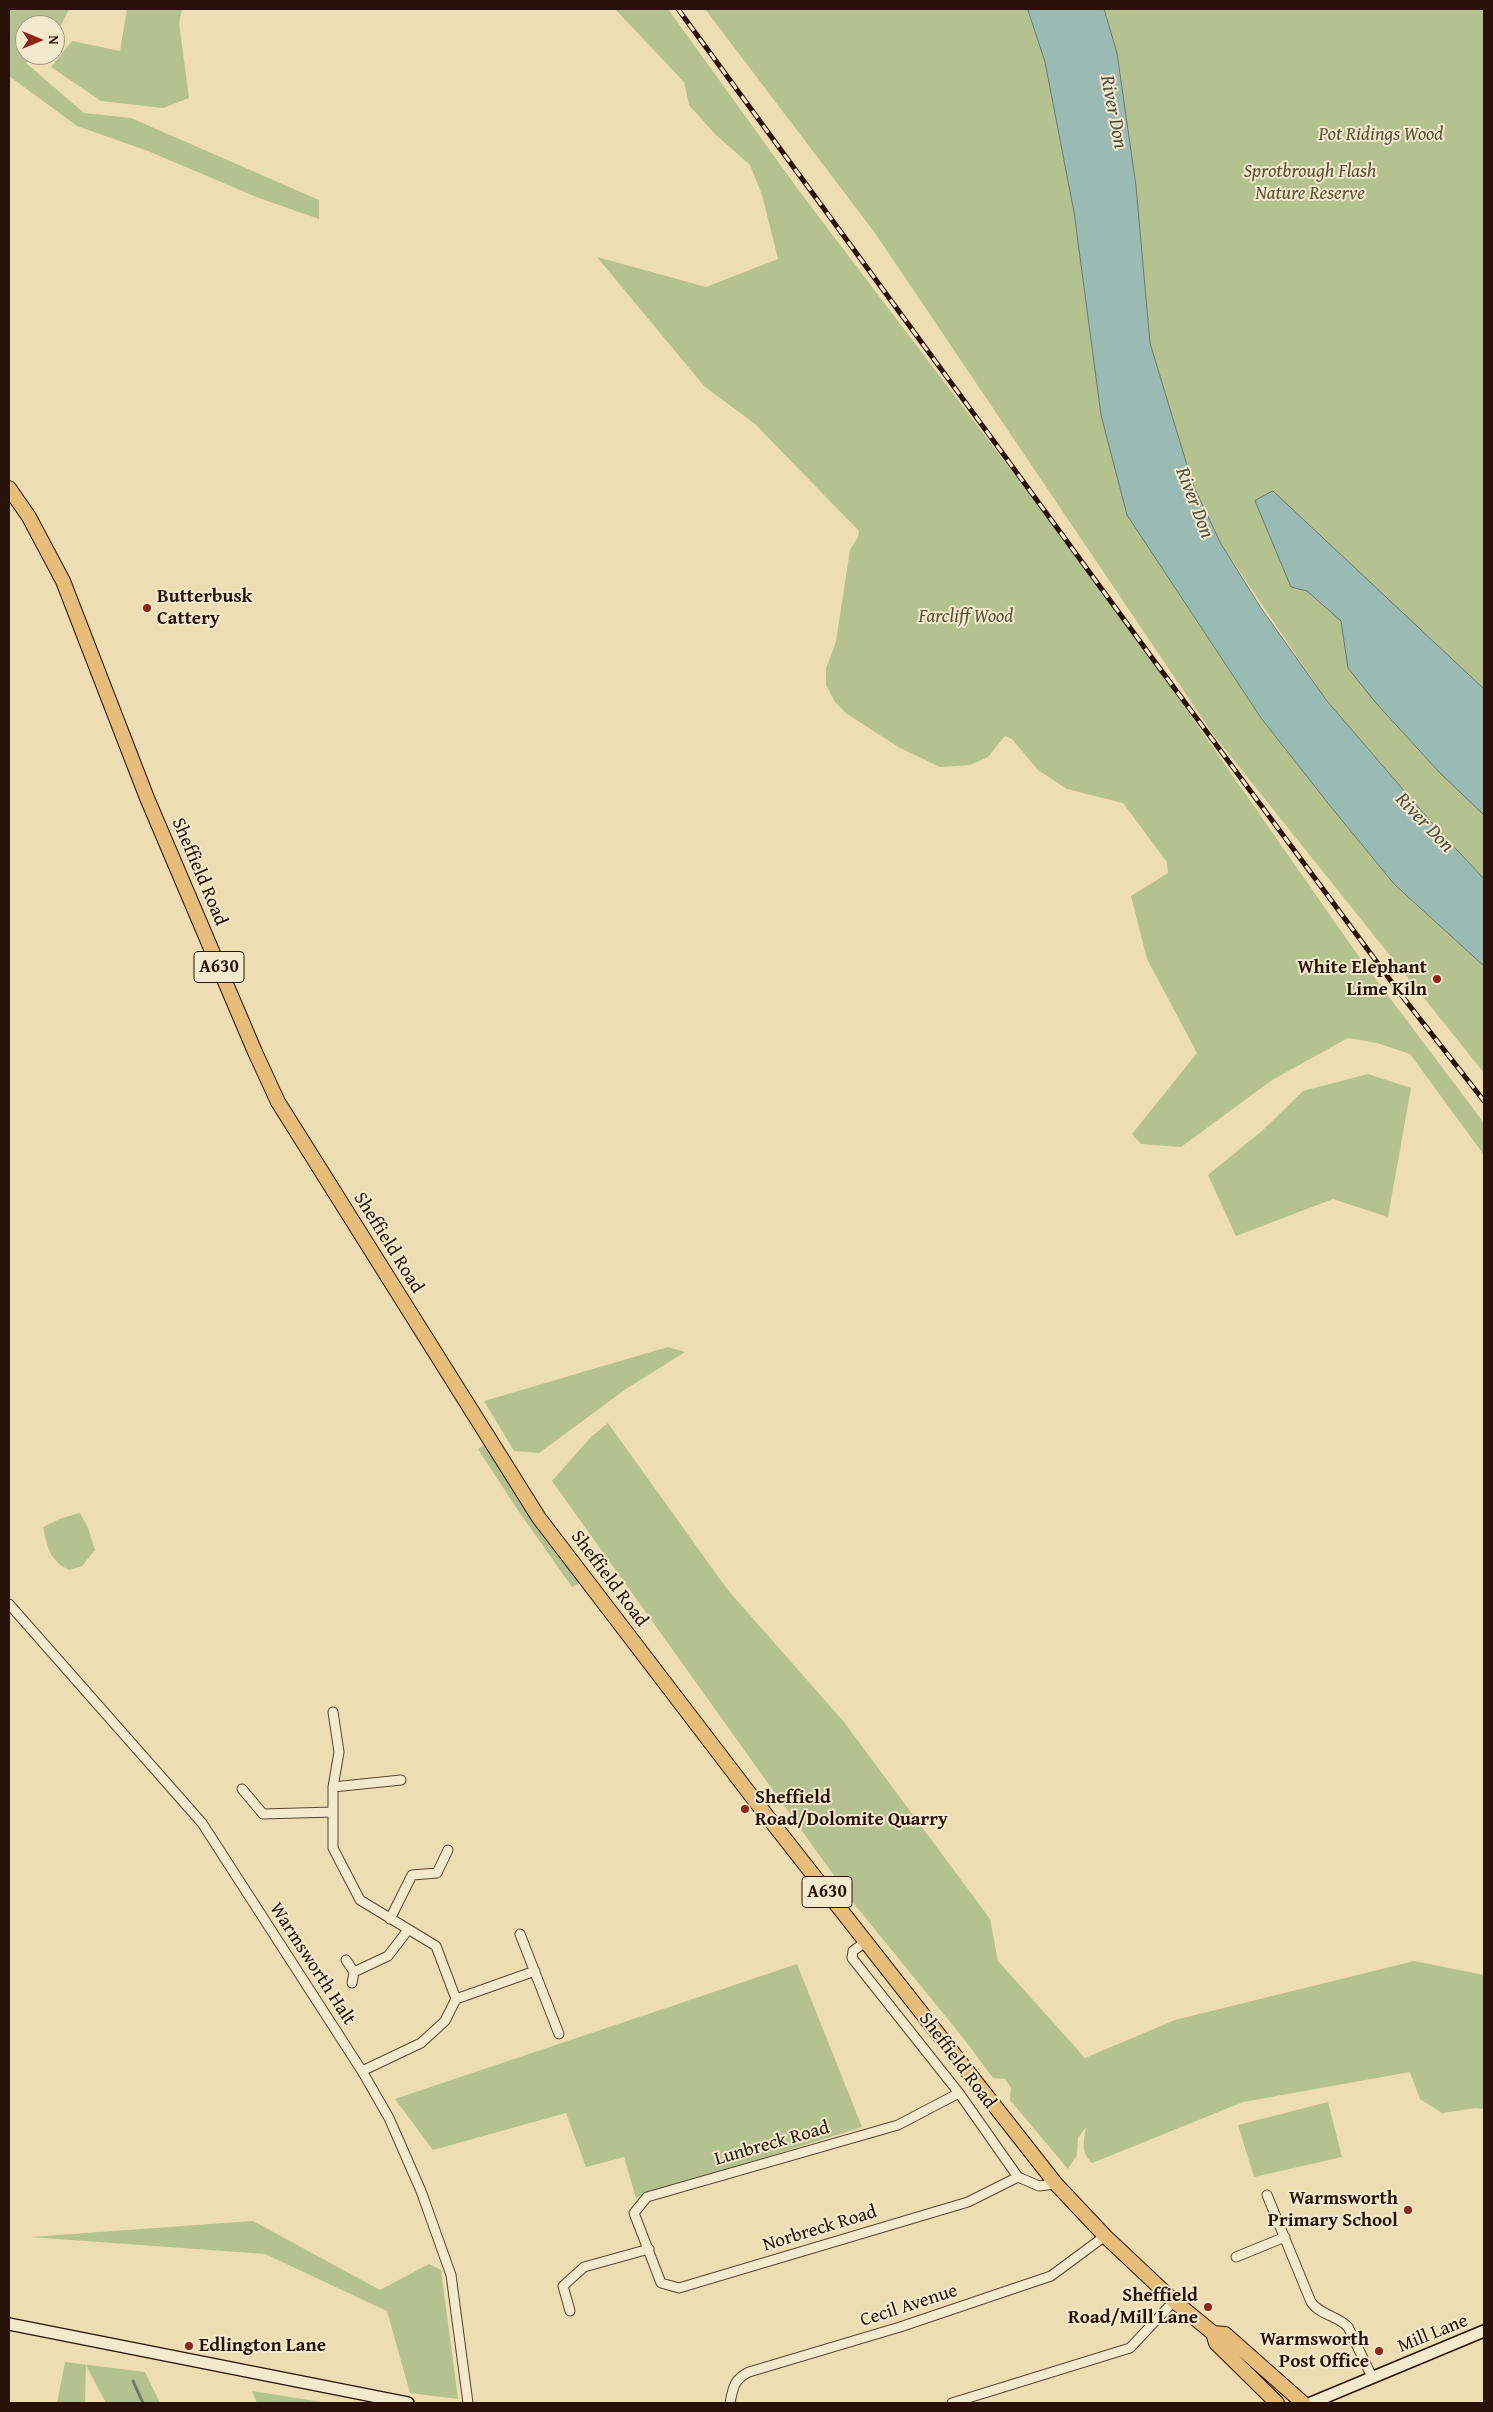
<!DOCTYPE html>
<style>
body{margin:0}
#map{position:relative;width:1493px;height:2412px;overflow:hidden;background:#edddb2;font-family:"Gentium Book Plus",serif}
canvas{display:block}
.frame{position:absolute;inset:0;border:10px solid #291207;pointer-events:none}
.north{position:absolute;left:15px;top:15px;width:50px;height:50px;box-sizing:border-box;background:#f3e9cd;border:1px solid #a2937e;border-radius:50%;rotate:90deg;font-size:14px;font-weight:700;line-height:20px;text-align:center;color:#291207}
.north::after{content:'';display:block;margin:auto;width:18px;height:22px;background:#8f2418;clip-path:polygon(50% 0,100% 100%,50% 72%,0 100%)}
</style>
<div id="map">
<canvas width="1493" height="2412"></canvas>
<div class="frame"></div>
<div class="north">N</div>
</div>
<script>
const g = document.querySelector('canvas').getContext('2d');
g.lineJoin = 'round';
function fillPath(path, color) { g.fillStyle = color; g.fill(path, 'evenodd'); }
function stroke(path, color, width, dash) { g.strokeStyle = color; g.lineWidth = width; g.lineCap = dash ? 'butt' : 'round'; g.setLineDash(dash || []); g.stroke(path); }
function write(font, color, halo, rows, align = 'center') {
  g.font = font + ' "Gentium Book Plus",serif'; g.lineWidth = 4; g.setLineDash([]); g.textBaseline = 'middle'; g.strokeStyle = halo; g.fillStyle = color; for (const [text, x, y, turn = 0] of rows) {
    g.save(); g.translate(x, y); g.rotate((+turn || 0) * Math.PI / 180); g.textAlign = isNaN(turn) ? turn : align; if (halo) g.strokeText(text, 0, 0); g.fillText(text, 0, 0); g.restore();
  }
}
fillPath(new Path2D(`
 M9 9H69L55 38V25H25V55H36L26 63 84 113 131 118 319 200V219L259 198 148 151 77 126 9 76Z
 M127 9H182L179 23 189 98 163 108 101 101 51 67 72 41 120 51Z
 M615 9H668L800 192 1115 607 1362 961 1484 1123V1155L1410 1054 1377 1043 1348 1038 1272 1080 1181 1147 1141 1144 1132 1134 1197 1053 1147 959 1131 896 1168 873 1167 862 1123 803 1067 789 1038 770 1012 739 1005 736 988 757 970 765 940 767 900 748 847 714 835 702 826 685V669L836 641 850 550 858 537 859 531 755 424 704 386 597 257 706 287 778 259 762 195 750 165 715 134 689 105 684 82Z
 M705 9H1028L1045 62 1074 212 1101 415 1127 515 1261 718 1331 807 1395 885 1484 966V1073L1212 733 875 233Z
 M1104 9H1484V879L1431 822 1327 701 1221 544 1193 485 1150 343 1136 186 1117 53Z
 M1368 1074 1411 1088 1388 1217 1333 1199 1236 1236 1208 1175 1263 1130 1303 1091Z
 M668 1347 685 1352 626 1389 539 1453 514 1451 484 1401Z
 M608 1423 727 1589 844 1722 990 1919 998 1961 1085 2058 1175 2020 1414 1961 1484 1975V2109L1476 2108 1442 2113 1420 2099 1410 2072 1243 2102 1092 2163C1080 2151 1084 2141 1086 2127L1078 2138 1077 2155 1068 2169 1010 2100 1011 2088 1005 2079 993 2078 964 2039 855 1905 552 1481 591 1437Z
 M486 1444 581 1583 572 1587 515 1506 478 1449Z
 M80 1513 88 1528 95 1550 82 1566 69 1570C49 1560 48 1548 43 1527L62 1518Z
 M797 1964 862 2127 636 2198 624 2157 586 2167 566 2113 433 2150 395 2099Z
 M1328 2102 1342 2157 1254 2177 1238 2125Z
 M253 2221 380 2290 429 2264 441 2270 458 2399 410 2393 387 2311 265 2254 30 2237Z
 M65 2362 145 2372 160 2403H106L86 2365 85 2403H57Z
 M252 2391 328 2403H257Z`), '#b4c28f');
const water = new Path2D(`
 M1028 9H1104L1117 53 1136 186 1150 343 1193 485 1221 544 1261 608 1327 701 1431 822 1484 879V966L1395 885 1331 807 1261 718 1127 515 1101 415 1074 212 1045 62Z
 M1273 491 1484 689V815L1440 773 1375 702 1348 668 1341 621 1307 591 1291 587 1255 501Z`);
fillPath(water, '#9abbb3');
stroke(water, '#6d776e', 1);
stroke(new Path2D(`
 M133 2381 143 2403`), '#6d776e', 3);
const street = new Path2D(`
 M9 1604 202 1823 362 2071 389 2118 421 2191 451 2275 468 2403
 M333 1712 339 1752 333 1787V1848L360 1900 436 1946 456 1999 445 2021 421 2043 362 2071
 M333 1787 401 1780
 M242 1789 263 1814 333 1812
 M390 1919 412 1875 437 1873 448 1850
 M520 1934 559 2034
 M865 1942 853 1951 852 1958 959 2093 1018 2177 1039 2186 1056 2184
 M346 1960 354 1972
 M352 1983 354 1972 388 1956 408 1930
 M456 1999 535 1971
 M959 2093 898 2125 647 2197 634 2213 661 2283 679 2288 968 2202 1018 2177
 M1267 2195 1311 2302C1320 2315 1338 2316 1348 2327L1372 2377
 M1236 2257 1285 2237
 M570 2311 563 2286 584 2267 649 2249
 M730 2403C733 2388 734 2379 749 2372L900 2327 1051 2276 1105 2236
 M952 2403 1130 2348 1174 2301`);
const secondary = new Path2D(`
 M9 2324 408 2403
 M1311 2403 1484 2331`);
const primary = new Path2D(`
 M9 488 29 517 63 581 147 798 255 1052 278 1102 539 1518 756 1802 1056 2184 1105 2236 1174 2301 1213 2333 1225 2334 1303 2403
 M1213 2333 1216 2343 1277 2403`);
stroke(street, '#5a4532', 11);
stroke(secondary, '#291207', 14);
stroke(primary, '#291207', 16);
stroke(street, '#f3e9cd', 9);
stroke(secondary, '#f3e9cd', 11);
stroke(primary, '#e6be79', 14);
const rail = new Path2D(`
 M678 9 1158 666 1402 996 1484 1101`);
stroke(rail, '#291207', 5);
stroke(rail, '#f3e9cd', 3, [9]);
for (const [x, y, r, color] of [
 [147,608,5,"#8f2418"],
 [1437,979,5,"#8f2418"],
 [745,1809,5,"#8f2418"],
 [1408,2210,5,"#8f2418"],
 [1208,2307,5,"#8f2418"],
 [189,2346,5,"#8f2418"],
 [1379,2351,5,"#8f2418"]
]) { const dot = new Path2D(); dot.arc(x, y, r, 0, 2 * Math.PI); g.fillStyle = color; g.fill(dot); stroke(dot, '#f3e9cd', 2); }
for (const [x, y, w] of [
 [219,967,50],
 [827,1892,50]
]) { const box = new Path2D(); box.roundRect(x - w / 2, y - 15.5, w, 31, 4); g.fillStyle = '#f3e9cd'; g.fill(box); stroke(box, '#291207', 1); }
write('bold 18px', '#291207', null, [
 ["A630",219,967],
 ["A630",827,1892]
]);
write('italic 19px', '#5a5037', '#f3e9cd', [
 ["Pot Ridings Wood",1381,135],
 ["Sprotbrough Flash",1310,172],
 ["Nature Reserve",1310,194],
 ["Farcliff Wood",966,617]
]);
write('bold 19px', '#291207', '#f3e9cd', [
 ["Butterbusk",157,597,"left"],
 ["Cattery",157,619,"left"],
 ["White Elephant",1427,968],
 ["Lime Kiln",1427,990],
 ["Sheffield",755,1798,"left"],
 ["Road/Dolomite Quarry",755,1820,"left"],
 ["Warmsworth",1398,2199],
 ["Primary School",1398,2221],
 ["Sheffield",1198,2296],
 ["Road/Mill Lane",1198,2318],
 ["Warmsworth",1369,2340],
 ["Post Office",1369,2362],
 ["Edlington Lane",199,2346,"left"]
], 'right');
write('19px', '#291207', '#f3e9cd', [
 ["Sheffield Road",199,872,67],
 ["Sheffield Road",388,1243,58],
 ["Sheffield Road",609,1579,53],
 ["Warmsworth Halt",312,1964,57],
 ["Sheffield Road",957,2061,53],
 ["Lunbreck Road",772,2144,-16],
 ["Norbreck Road",820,2229,-17],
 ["Cecil Avenue",909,2306,-18],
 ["Mill Lane",1433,2334,-22]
]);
write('italic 20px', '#514d43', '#f3e9cd', [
 ["River Don",1113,112,79],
 ["River Don",1194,503,69],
 ["River Don",1424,823,46]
]);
</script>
